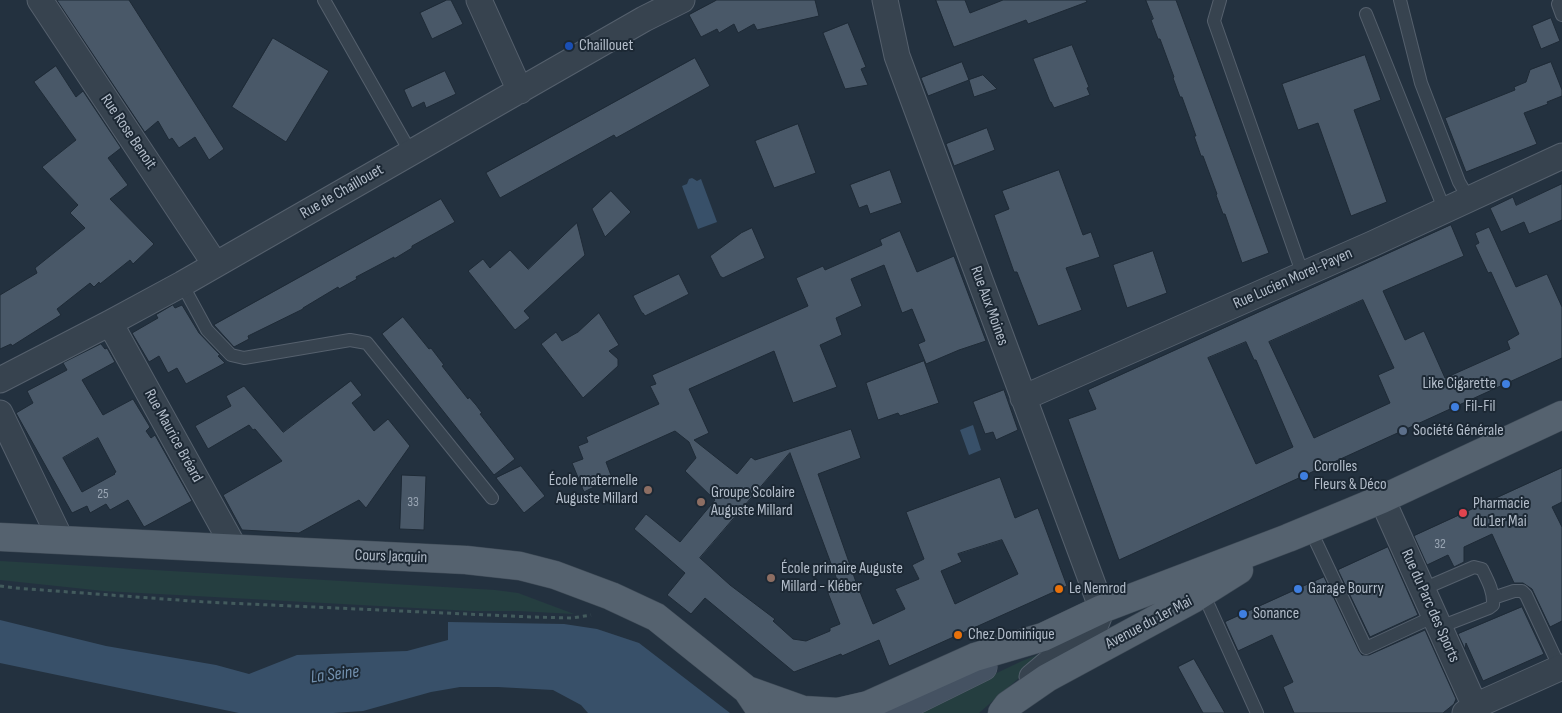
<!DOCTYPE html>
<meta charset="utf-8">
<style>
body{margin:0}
canvas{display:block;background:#23313f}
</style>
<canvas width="1562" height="713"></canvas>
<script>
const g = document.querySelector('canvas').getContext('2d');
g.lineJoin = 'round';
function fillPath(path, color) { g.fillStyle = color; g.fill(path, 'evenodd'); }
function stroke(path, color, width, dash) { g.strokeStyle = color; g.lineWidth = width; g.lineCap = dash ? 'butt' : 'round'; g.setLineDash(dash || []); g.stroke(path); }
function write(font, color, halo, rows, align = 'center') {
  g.font = font + ' "Sofia Sans Condensed",sans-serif'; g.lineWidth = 4; g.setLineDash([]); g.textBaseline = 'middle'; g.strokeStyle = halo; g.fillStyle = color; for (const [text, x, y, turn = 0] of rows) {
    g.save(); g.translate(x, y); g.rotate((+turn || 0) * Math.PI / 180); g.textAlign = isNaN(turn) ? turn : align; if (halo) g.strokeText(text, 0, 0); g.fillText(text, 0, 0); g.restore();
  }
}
fillPath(new Path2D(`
 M0 561 495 590 518 593 574 614 518 611H471L104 591 0 580Z
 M1060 646 1036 663 979 713H913L1022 661Z`), '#253e40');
fillPath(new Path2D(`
 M692 178 697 181 701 179 717 222 698 229 682 186 687 184 689 179Z
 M973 425 981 450 969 455 960 430Z
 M0 620 106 646 216 665 249 674 297 655 407 651 448 640V622L564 624 597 629 639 643 730 713H588L581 705 553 690 498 687H460L431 692 363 711 333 713H239L0 663Z`), '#385069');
const building = new Path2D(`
 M57 0H129L224 149 209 160 195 137 179 148 172 138 169 140 158 121 145 132Z
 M447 0H451L463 24 432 39 420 13Z
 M717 0H815L819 16 757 30 754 24 738 33 734 24 719 33 717 29 701 37 689 15Z
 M936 0H965L970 13 1003 0H1086L1087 2 1028 24 1026 20 954 47Z
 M1146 0H1176L1269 253 1242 263 1225 214H1223L1216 195 1217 194 1203 156H1201L1194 136H1196L1182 97H1180L1173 78 1174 77 1160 39H1158L1151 20 1153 19Z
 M1551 18 1560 41 1541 49 1532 26Z
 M848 23 866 67 861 69 868 85 845 89 823 33Z
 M273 38 329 71 286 142 232 107Z
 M1072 45 1089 87 1087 88 1090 95 1054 108 1051 102H1050L1033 59Z
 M1365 55 1381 100 1354 110 1387 202 1351 216 1318 123 1298 130 1282 84Z
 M695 58 710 86 616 138 614 135 500 198 486 173Z
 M962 62 969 80 928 96 921 78Z
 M1551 62 1562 90V96L1547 102 1548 104 1524 113 1537 144 1466 172 1445 118 1515 90 1514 87 1526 82 1530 70Z
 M56 66 76 97 83 91 121 148 108 158 128 185 110 199 154 244 133 264 130 260 100 284 99 282 94 287 90 283 57 309 61 315 12 346 11 344 0 349V295L37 273 35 268 85 228 70 213 78 205 42 167 76 140 34 82Z
 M445 71 456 94 426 108 424 102 412 108 404 90Z
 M983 75 997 89 974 97 969 80Z
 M798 124 816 173 774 188 755 141Z
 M987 128 995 150 954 166 946 144Z
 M890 170 902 203 870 214 867 205 859 208 850 185Z
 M1059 170 1083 235 1091 232 1100 257 1066 268 1082 310 1038 326 1017 272H1014L994 215 1009 209 1002 191Z
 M1562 184V220L1529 234 1524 222 1501 232 1490 208 1513 197 1516 205Z
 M611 191 631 212 605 237 592 209Z
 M441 199 455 222 412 246V248L394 259V257L356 277 357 279 339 289 338 287 303 308V309L248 336 249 339 234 347 214 325Z
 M577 223 585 255 524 311 530 318 515 330 468 271 483 259 490 268 510 250 528 269Z
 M1451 225 1464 256 1383 291 1405 340 1424 331 1445 378 1510 349 1507 341 1519 334 1491 272 1488 273 1475 245 1479 243 1475 233 1489 227 1516 287 1547 274 1562 307V358L1119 560 1068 419 1096 409 1088 390ZM1363 300 1394 368 1378 375 1390 403 1314 438 1269 342ZM1246 342 1254 360H1256L1293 447 1256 464 1208 358Z
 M752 228 765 258 723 278 720 276 710 256 741 233Z
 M900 231 917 272 954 256 986 341 959 350 926 364 918 344 925 341 912 309 902 313 884 265 851 279 862 306 836 318 842 335 820 345 837 387 793 403 774 351 689 389 709 433 694 440 737 474 751 457 755 460 851 429 861 458 818 474 856 582 873 624 905 609 895 589 919 579 912 565 924 559 906 512 1000 477 1015 518 1038 508 1067 586 889 666 879 640 842 656 841 654 794 672 705 598 691 614 667 595 685 573 634 529 646 514 680 542 715 500 685 471 696 458 689 442 675 431 606 462 612 478 584 492 572 463 583 459 578 446 588 442 586 437 659 404 650 386 656 384 652 375 808 306 796 278 823 266 825 270 882 245 880 240ZM790 453 840 588 828 593 840 624 830 628V631L806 641 793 639 773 621 775 619 730 585 700 558ZM1002 540 1018 574 955 604 941 571 962 562 958 554Z
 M1153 251 1167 293 1127 308 1113 265Z
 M679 274 689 294 645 316 643 313H642L633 296Z
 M173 305 175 308 182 305 199 333 220 355 218 356 225 363 186 384 177 368 168 373 159 356 149 362 132 333 158 318 156 315Z
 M599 313 619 345 609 351 618 359V366L583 398 541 344 556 332 562 341 578 332Z
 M403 317 429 349 431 348 444 365 442 366 468 399 469 397 476 405 482 413 480 414 515 459 494 475 382 334Z
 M101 344 105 349 107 348 115 362 82 380 103 415 133 399 150 427 146 431 151 438 155 435 192 501 144 527 128 500 110 510 106 504 90 513 87 506 72 513 16 413 33 403 27 391 67 370 63 363ZM98 438 116 472 114 473 115 474 82 492 63 458Z
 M924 361 939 403 900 416 898 413 878 420 866 383Z
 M351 381 362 395 352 403 374 431 388 419 410 446 366 508 359 500 299 533 242 530 223 495 282 461 255 429 253 430 249 425 208 449 195 426 231 406 226 396 244 386 283 432Z
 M1004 390 1018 430 996 440 993 432 985 434 973 402Z
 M521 466 545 496 524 513 496 478Z
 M1562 468V502L1552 507 1562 527V621L1550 627 1532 589 1523 583H1514L1492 534 1464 547V562L1454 567 1448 555 1427 565 1414 536Z
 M402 475 426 476 424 530 400 529Z
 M1388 547 1418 615 1370 637 1338 570Z
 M1324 577 1359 651 1362 655H1369L1425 630 1456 699 1454 704 1443 713H1294L1283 687 1293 682 1272 635 1238 651 1225 622Z
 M1522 607 1544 654 1483 681 1466 643 1465 649 1458 634Z
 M1194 659 1225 713H1203L1178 667Z`);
fillPath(building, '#495868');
stroke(building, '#1e2a36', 1);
const service = new Path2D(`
 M324 0 411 153
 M1220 0 1214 21 1303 275
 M1400 0 1421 83 1459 182 1469 199
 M1558 4 1562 15
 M1366 14 1445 211
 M182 284 207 330 231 355 244 358 350 340 367 343 492 498
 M1310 529 1366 648 1435 616
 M1423 589 1474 567 1482 569C1488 581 1494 592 1493 605L1489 608 1440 627
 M1203 593 1257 713
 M1493 598 1514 591H1522L1526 595 1560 668`);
const minor = new Path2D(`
 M40 0 215 264
 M479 0 520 91
 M885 0 897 56 1102 609 1094 629 1084 641 1052 660 1032 677
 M110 323 235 549
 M0 380 110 323 182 284 644 19 682 0
 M1023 398 1372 244 1562 156
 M0 413 61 540
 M1382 499 1478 713
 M1465 713 1475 706 1562 667`);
const secondary = new Path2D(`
 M890 713 983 667`);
const primary = new Path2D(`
 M0 537 466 560 520 566 555 575 611 596 656 617 747 690 757 705
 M747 690 803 710 838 712 868 705 975 657 1043 637 1102 609 1288 538 1346 514 1382 499 1562 415
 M1002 713 1008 705 1047 678 1193 599 1239 570`);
stroke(service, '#55606d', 14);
stroke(minor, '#55606d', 27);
stroke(secondary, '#55606d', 29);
stroke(primary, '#404c58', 29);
stroke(new Path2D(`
 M0 586 15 588 205 602 532 617 572 618 591 615`), '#435b5d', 3, [4, 4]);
stroke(service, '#37434f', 12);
stroke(minor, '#37434f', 25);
stroke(secondary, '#455262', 28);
stroke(primary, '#55626f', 28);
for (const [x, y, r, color] of [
 [569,46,5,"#1a4fb4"],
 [1506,384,5,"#3f7fe0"],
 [1455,407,5,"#3f7fe0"],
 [1403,431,5,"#5c6f8a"],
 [1304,476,5,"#3f7fe0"],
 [648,490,5,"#8d6e63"],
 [701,502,5,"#8d6e63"],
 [1463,513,5,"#e0444e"],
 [771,578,5,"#8d6e63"],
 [1059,589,5,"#e8710a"],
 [1298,589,5,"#3f7fe0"],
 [1243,614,5,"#3f7fe0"],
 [958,635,5,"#e8710a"]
]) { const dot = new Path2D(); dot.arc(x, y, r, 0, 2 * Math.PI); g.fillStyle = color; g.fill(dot); stroke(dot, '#1c2834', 2); }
write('14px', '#98a4b2', null, [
 ["25",103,494],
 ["33",413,502],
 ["32",1440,544]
]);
write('16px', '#b3bdca', '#1c2834', [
 ["Chaillouet",579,46],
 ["Like Cigarette",1496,384,"right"],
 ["Fil-Fil",1465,407],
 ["Société Générale",1413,431],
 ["Corolles",1314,467],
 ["Fleurs & Déco",1314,485],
 ["École maternelle",638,481,"right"],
 ["Auguste Millard",638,499,"right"],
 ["Groupe Scolaire",711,493],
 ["Auguste Millard",711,511],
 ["Pharmacie",1473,504],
 ["du 1er Mai",1473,522],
 ["École primaire Auguste",781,569],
 ["Millard - Kléber",781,587],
 ["Le Nemrod",1069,589],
 ["Garage Bourry",1308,589],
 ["Sonance",1253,614],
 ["Chez Dominique",968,635]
], 'left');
write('16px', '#b3bdca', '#1c2834', [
 ["Rue Rose Benoit",128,132,56],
 ["Rue de Chaillouet",342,192,-30],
 ["Rue Lucien Morel-Payen",1293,279,-24],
 ["Rue Aux Moines",989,306,70],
 ["Rue Maurice Bréard",173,436,61],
 ["Cours Jacquin",391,557,2],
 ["Rue du Parc des Sports",1430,606,66],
 ["Avenue du 1er Mai",1149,623,-28]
]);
write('italic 18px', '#7290ae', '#1c2834', [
 ["La Seine",335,675,-7]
]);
</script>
